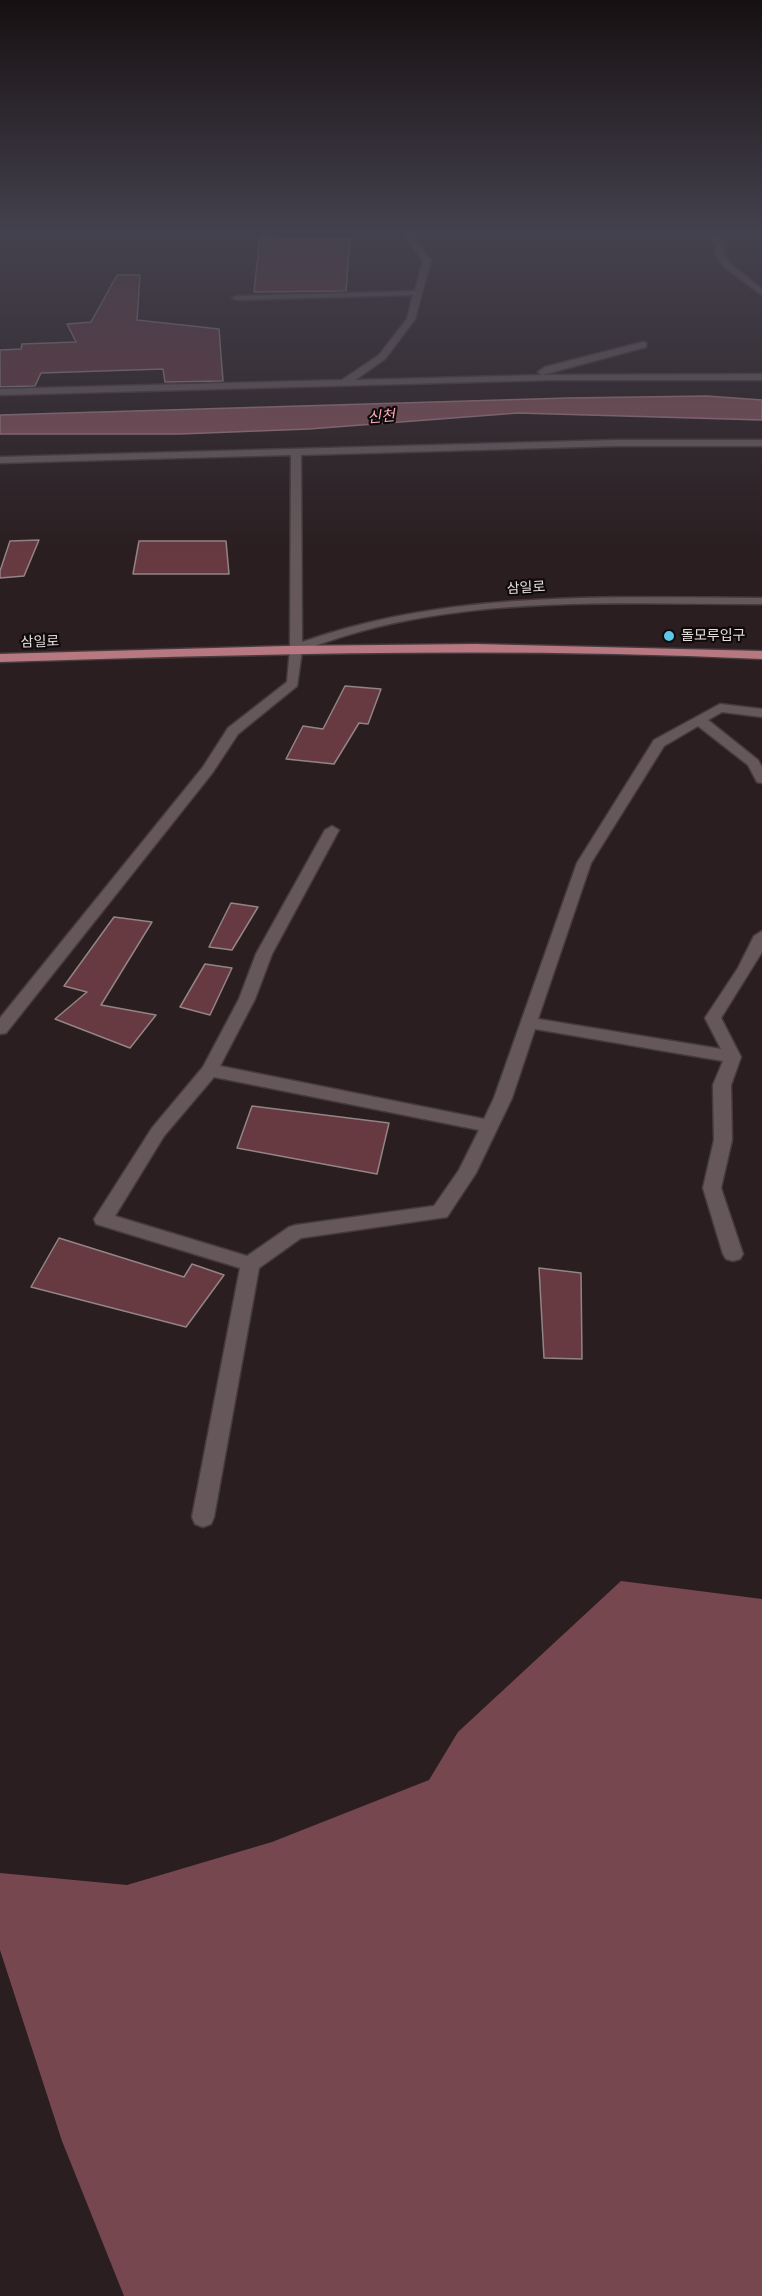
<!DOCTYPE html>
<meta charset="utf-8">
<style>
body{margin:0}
canvas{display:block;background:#2a1e20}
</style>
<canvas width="762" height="2296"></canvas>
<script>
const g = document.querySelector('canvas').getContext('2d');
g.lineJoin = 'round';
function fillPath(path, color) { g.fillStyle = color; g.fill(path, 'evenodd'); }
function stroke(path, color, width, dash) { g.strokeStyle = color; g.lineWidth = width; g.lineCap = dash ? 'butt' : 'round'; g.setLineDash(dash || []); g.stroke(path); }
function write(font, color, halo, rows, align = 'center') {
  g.font = font + ' Inter,"Noto Sans KR",sans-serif'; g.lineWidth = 4.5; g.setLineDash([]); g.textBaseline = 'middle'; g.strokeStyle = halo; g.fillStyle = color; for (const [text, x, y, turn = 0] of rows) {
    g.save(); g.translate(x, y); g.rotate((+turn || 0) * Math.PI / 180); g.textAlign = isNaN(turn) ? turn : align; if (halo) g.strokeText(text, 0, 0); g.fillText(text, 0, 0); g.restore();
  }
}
fillPath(new Path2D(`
 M621 1581 762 1599V2296H124L62 2141 0 1950V1873L127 1885 272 1842 429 1780 458 1732Z`), '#77474f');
const water = new Path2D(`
 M707 396 762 400V420L518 413 309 429 180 434H0V415L568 398Z`);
fillPath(water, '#825158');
stroke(water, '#a07b80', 1.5);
const building = new Path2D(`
 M260 237 350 239 346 291 254 292Z
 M117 275H140L137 320 219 329 223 381 165 382 163 369 41 373 35 386 0 387V350L21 349 22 344 76 342 67 324 91 322Z
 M39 540 24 576 0 578V571L10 541Z
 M139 541H226L229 574H133Z
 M345 686 381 689 368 724 359 723 334 764 286 759 303 726 323 729Z
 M231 903 258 907 232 950 209 947Z
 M114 917 152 922 101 1005 156 1015 130 1048 55 1019 87 992 64 986Z
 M205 964 232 968 210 1015 180 1007Z
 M252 1106 389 1123 377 1174 237 1148Z
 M59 1238 184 1277 192 1264 224 1275 186 1327 31 1287Z
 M539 1268 581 1273 582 1359 544 1358Z`);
fillPath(building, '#673940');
stroke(building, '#938486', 1.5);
const minor = new Path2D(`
 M409 232H416L413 237 431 260 415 319 385 359 355 380 542 375 538 372 545 367 643 342 646 343V347L542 375 762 374V380H551L0 395V389L342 380 379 355 407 319 413 295 236 300 232 298 236 296 415 291 423 260 405 237Z
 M704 232H711L724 242 723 254 731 264 762 289V295L725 268 715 254 717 245Z
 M616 440H762V446H616L301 455 302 642C449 590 608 597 762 598V604C610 604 446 593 302 651L297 686 238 734 213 772 6 1033 0 1034V1018L203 767 228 728 287 682 290 649 291 455 0 463V457Z
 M720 704 762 709V717L722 712 708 720 758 760 762 767V783L757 782 748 765 698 726 664 746 591 863 538 1019 721 1049 705 1018 738 968 754 936 762 931V952L721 1018 741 1057 731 1085 732 1140 721 1188 743 1254 740 1259 733 1261 726 1259 723 1254 703 1188 714 1140 713 1085 723 1061 535 1029 512 1098 476 1173 447 1217 301 1238 259 1268 214 1517 211 1524 203 1527 195 1524 192 1517 240 1268 96 1224 94 1219 152 1128 203 1067 239 999 256 954 325 830 332 826 339 830 272 954 255 999 220 1066 484 1119 494 1098 577 863 654 740ZM214 1077 479 1130 459 1170 434 1206 296 1225 289 1227 247 1256 115 1216 164 1136Z`);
const major = new Path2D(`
 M476 644 762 651V659C508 647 254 654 0 662V654L286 646Z`);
stroke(minor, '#453b3d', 3);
stroke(major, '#453b3d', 3);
fillPath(minor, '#66585a');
fillPath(major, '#b77882');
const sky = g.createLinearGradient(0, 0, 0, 553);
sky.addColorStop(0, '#171012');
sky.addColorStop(0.42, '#44414e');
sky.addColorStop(1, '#44414e00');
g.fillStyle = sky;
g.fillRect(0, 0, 762, 553);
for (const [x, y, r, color] of [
 [669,636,6,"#5cc7e7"]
]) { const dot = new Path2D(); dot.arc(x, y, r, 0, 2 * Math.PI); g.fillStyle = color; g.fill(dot); stroke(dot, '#0f0a0b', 2); }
write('14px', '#e6dedf', '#0f0a0b', [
 ["삼일로",526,588,-3],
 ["삼일로",40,642,-2]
]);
write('14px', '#e6dedf', '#0f0a0b', [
 ["돌모루입구",681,636]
], 'left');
write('italic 15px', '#feacb8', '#0f0a0b', [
 ["신천",381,417,-5]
]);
</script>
